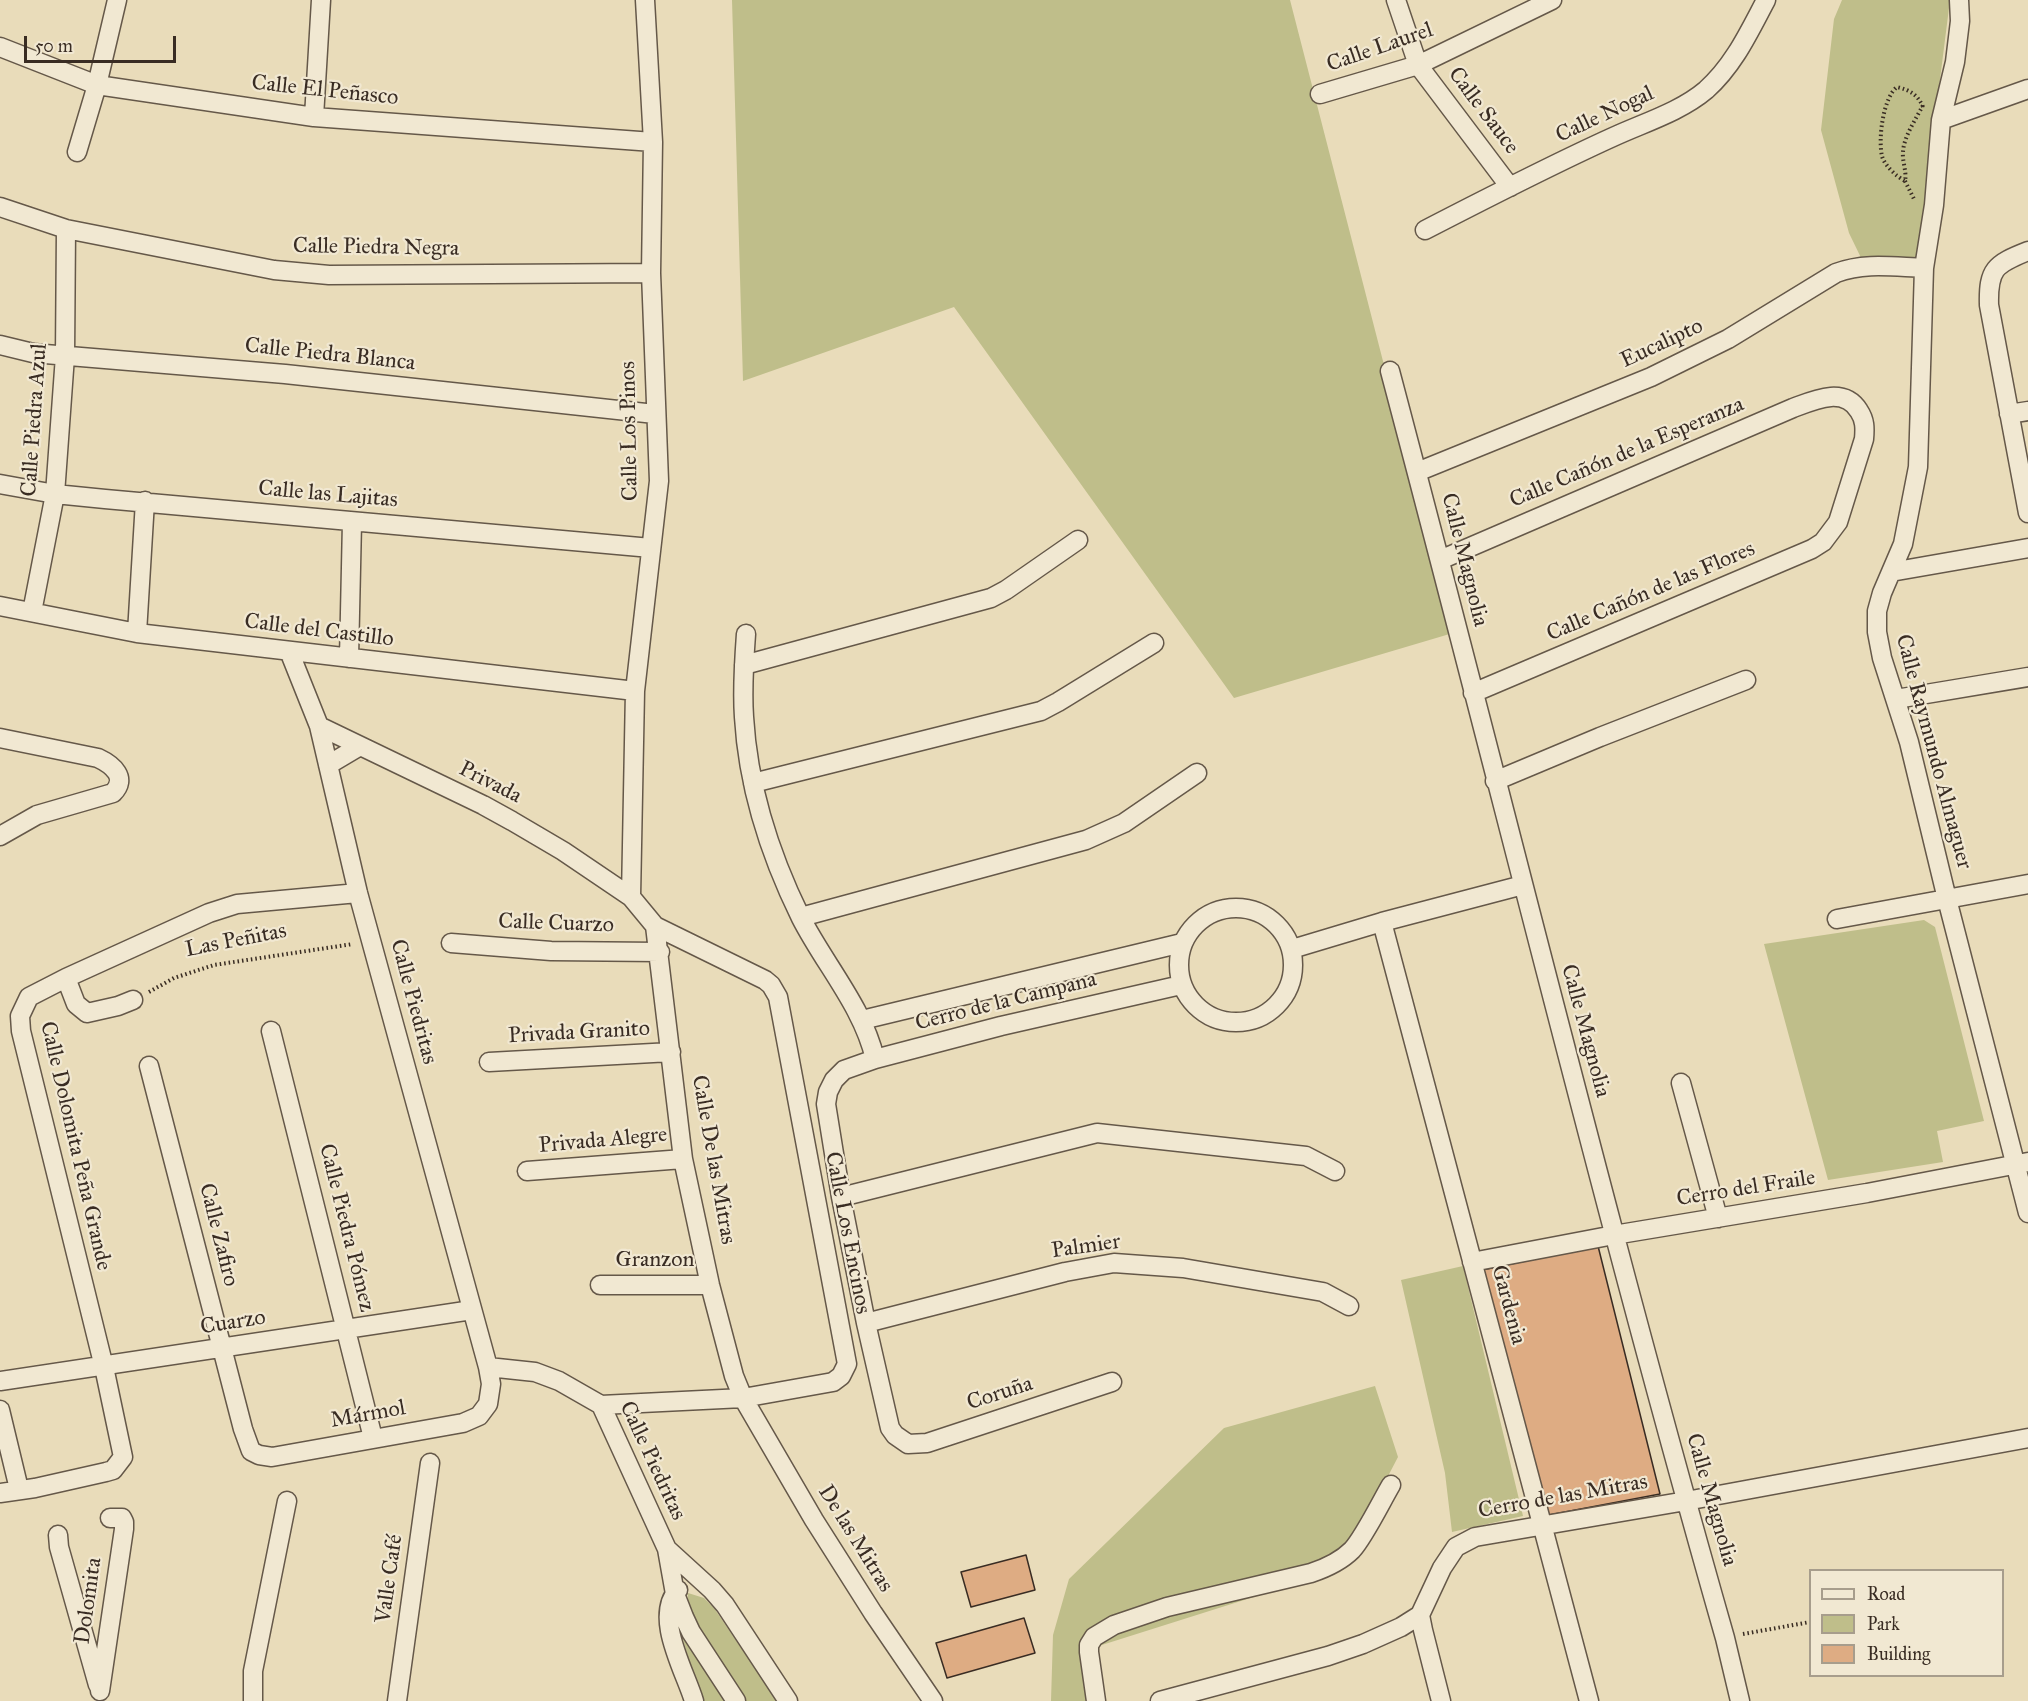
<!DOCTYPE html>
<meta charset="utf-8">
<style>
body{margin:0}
#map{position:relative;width:2028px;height:1701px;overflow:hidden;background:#e9dcba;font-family:"IM FELL Great Primer",serif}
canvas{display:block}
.legend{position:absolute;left:1809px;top:1569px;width:195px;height:108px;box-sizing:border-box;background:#f1e8d2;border:2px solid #a79d8c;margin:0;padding:8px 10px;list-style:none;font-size:18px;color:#392c23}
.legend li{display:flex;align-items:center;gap:12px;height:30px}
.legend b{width:30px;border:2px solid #a79d8c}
.scale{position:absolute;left:24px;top:36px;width:152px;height:27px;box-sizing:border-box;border:3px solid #392c23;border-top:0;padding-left:8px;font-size:18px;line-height:21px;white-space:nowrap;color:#392c23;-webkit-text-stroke:4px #f1e8d2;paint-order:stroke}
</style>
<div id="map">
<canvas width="2028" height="1701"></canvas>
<ul class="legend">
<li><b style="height:8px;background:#f1e8d2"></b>Road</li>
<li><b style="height:16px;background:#bfbe8a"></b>Park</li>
<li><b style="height:16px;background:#deac83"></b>Building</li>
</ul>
<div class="scale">50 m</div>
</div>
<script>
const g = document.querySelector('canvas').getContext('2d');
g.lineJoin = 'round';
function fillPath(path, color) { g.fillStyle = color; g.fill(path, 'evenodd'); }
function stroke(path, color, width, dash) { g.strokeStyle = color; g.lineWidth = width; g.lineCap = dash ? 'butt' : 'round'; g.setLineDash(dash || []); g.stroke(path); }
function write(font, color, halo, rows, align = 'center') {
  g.font = font + ' "IM FELL Great Primer",serif'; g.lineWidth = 4.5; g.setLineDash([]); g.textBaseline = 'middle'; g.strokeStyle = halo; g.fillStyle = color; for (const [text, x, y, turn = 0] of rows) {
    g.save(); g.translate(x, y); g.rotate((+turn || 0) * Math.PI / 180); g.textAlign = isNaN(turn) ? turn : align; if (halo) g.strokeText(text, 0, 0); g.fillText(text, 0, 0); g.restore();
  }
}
fillPath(new Path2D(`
 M732 0H1290L1453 633 1234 698 954 307 743 381Z
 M1842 0H1950L1917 262 1864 264 1849 233 1821 130 1834 19Z
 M1924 920 1935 927 1984 1121 1937 1131 1943 1162 1828 1180 1764 944Z
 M1463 1266 1523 1516 1452 1532 1445 1473 1401 1280Z
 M1375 1386 1398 1457 1339 1570 1086 1650 1092 1701H1051L1053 1635 1069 1579 1224 1428Z
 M688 1593 704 1598 714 1608 777 1701H740L687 1609Z
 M675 1612 732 1701H701Z`), '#bfbe8a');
const building = new Path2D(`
 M1598 1246 1660 1494 1549 1515 1482 1270Z
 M1026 1555 1035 1590 971 1607 961 1572Z
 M1024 1618 1035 1653 947 1678 936 1643Z`);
fillPath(building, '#deac83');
stroke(building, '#392c23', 1.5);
const minor = new Path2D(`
 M1396 0 1418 65 1510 187
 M1959 0 1960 21 1955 62 1941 120 1934 205 1924 268 1918 467 1903 544 1882 593 1877 611V632L1882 658 1909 742 1947 899 2028 1213
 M0 47 97 85 314 117 653 142
 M1320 94 1418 65 1552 0
 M314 117 321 0
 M1941 120 2028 89
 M77 152 97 85 117 0
 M0 207 66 229 274 270 329 275 651 273
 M1425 230C1487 198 1549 166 1613 137 1643 123 1680 112 1706 90 1734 65 1749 32 1766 0
 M2028 251C1995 264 1988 269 1989 305L2028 513
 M0 345 33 353 285 374 655 414
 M1390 371C1502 793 1605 1218 1725 1638L1740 1701
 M2009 414 2028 411
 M1417 472 1651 377 1728 339 1836 273C1865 262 1894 267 1924 268
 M0 484 55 494 105 499 651 548
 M1440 560 1793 408C1814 400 1844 386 1859 411 1865 420 1865 428 1864 439L1838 522 1823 542 1812 549 1473 693
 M1891 572 2028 548
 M0 606 137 633 635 691
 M32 612 55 494 65 356 66 229
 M137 633 145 501
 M746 634C744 661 742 689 744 717 748 786 770 855 801 918 825 965 863 1007 875 1059
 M349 658 352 522
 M744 665 991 598 1006 590 1078 540
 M1896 699 2028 677
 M319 726 483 805 512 821 563 851 631 897 655 926 765 980 771 985 778 997 847 1364 841 1376 833 1382 743 1398 601 1405
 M0 738 98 758C113 765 128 778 113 793L37 815 0 836
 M328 765 360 746
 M1495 781 1600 737 1746 680
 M753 783 1041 711 1058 702 1154 643
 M631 897 635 691 659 481 651 273 653 142 645 0
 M1179 965a57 57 0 1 1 114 0a57 57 0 1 1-114 0Z
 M801 917 1086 840 1124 823 1197 773
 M1837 919 2028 884
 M1382 922 1589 1701
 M655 926 683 1159 710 1285 734 1376 743 1398 814 1520 873 1613 933 1701
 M451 943 551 951 660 952
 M1292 949 1382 922 1523 885
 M66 978 76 1004 87 1013 118 1006 133 1000
 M862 1020 1182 943
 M271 1031 373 1438
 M489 1062 671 1052
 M149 1066 243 1429 251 1451 259 1455 272 1457 463 1423 479 1416 488 1404 491 1384 488 1367 358 893 319 726 289 651
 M1681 1083 1718 1218
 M527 1171 683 1159
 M841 1197 1097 1133 1306 1156 1335 1171
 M1472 1262 1614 1235 1867 1193 2028 1162
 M600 1285H710
 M866 1323 1065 1272 1114 1263 1183 1268 1323 1292 1349 1306
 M488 1367 535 1372 559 1381 601 1405 667 1549 675 1594 684 1617 691 1632 736 1701
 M0 1381 472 1310
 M1112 1382 927 1443 908 1444 895 1435 890 1428 866 1323 841 1197 826 1104 828 1092 834 1080 844 1070 875 1059 1001 1026 1181 985
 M0 1410 19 1489
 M0 1493 35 1488 106 1472 113 1470 123 1457 104 1367 21 1031 20 1016 29 997 66 978 209 913 237 904 358 893
 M58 1535 59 1547 98 1685
 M667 1549 712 1590 725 1605 788 1701
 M678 1590C653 1617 685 1671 694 1701
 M1420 1615 1423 1630 1441 1701
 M100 1691 124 1529V1522L122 1518H110
 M253 1701V1671L287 1501
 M397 1701 430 1463
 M1096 1701 1089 1652V1645L1094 1637 1114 1625 1167 1607 1311 1573C1326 1568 1340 1562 1352 1550 1364 1537 1381 1502 1391 1485
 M1160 1701 1328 1656 1363 1644 1401 1627 1420 1615 1442 1568 1456 1547 1475 1537 1686 1501 2028 1438`);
stroke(minor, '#655849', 21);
stroke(new Path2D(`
 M1923 107C1918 95 1910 90 1897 87 1883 98 1878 139 1882 156 1884 165 1897 177 1905 181 1907 172 1902 161 1903 152 1904 135 1917 118 1924 103
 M1905 181 1915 201
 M149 992 174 978 214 965 353 944
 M1743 1634 1810 1622`), '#392c23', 4, [1.5, 3]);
stroke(minor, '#f1e8d2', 18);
write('22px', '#392c23', '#f1e8d2', [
 ["Calle Laurel",1380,48,-19],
 ["Calle El Peñasco",325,91,6],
 ["Calle Sauce",1483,111,53],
 ["Calle Nogal",1605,115,-25],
 ["Calle Piedra Negra",376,248,1],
 ["Eucalipto",1662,344,-25],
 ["Calle Piedra Blanca",330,355,6],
 ["Calle Piedra Azul",35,420,-86],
 ["Calle Los Pinos",630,431,-91],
 ["Calle Cañón de la Esperanza",1627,453,-23],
 ["Calle las Lajitas",328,495,5],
 ["Calle Magnolia",1464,560,76],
 ["Calle Cañón de las Flores",1651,592,-23],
 ["Calle del Castillo",319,631,7],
 ["Calle Raymundo Almaguer",1933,752,75],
 ["Privada",490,783,27],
 ["Calle Cuarzo",556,924,2],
 ["Las Peñitas",236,941,-11],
 ["Calle Piedritas",413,1002,75],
 ["Cerro de la Campana",1006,1002,-14],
 ["Calle Magnolia",1585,1031,75],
 ["Privada Granito",579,1033,-3],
 ["Privada Alegre",603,1141,-5],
 ["Calle Dolomita Peña Grande",75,1146,77],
 ["Calle De las Mitras",713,1160,80],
 ["Cerro del Fraile",1746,1189,-9],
 ["Calle Piedra Pómez",346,1228,76],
 ["Calle Los Encinos",847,1233,79],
 ["Calle Zafiro",218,1235,76],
 ["Palmier",1086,1247,-8],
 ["Granzon",655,1261],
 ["Gardenia",1508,1305,75],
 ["Cuarzo",233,1323,-9],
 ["Coruña",1000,1394,-18],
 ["Mármol",368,1415,-10],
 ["Calle Piedritas",652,1461,65],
 ["Cerro de las Mitras",1563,1497,-10],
 ["Calle Magnolia",1711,1500,74],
 ["De las Mitras",855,1539,58],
 ["Valle Café",390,1579,-82],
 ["Dolomita",89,1601,-82]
]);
</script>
